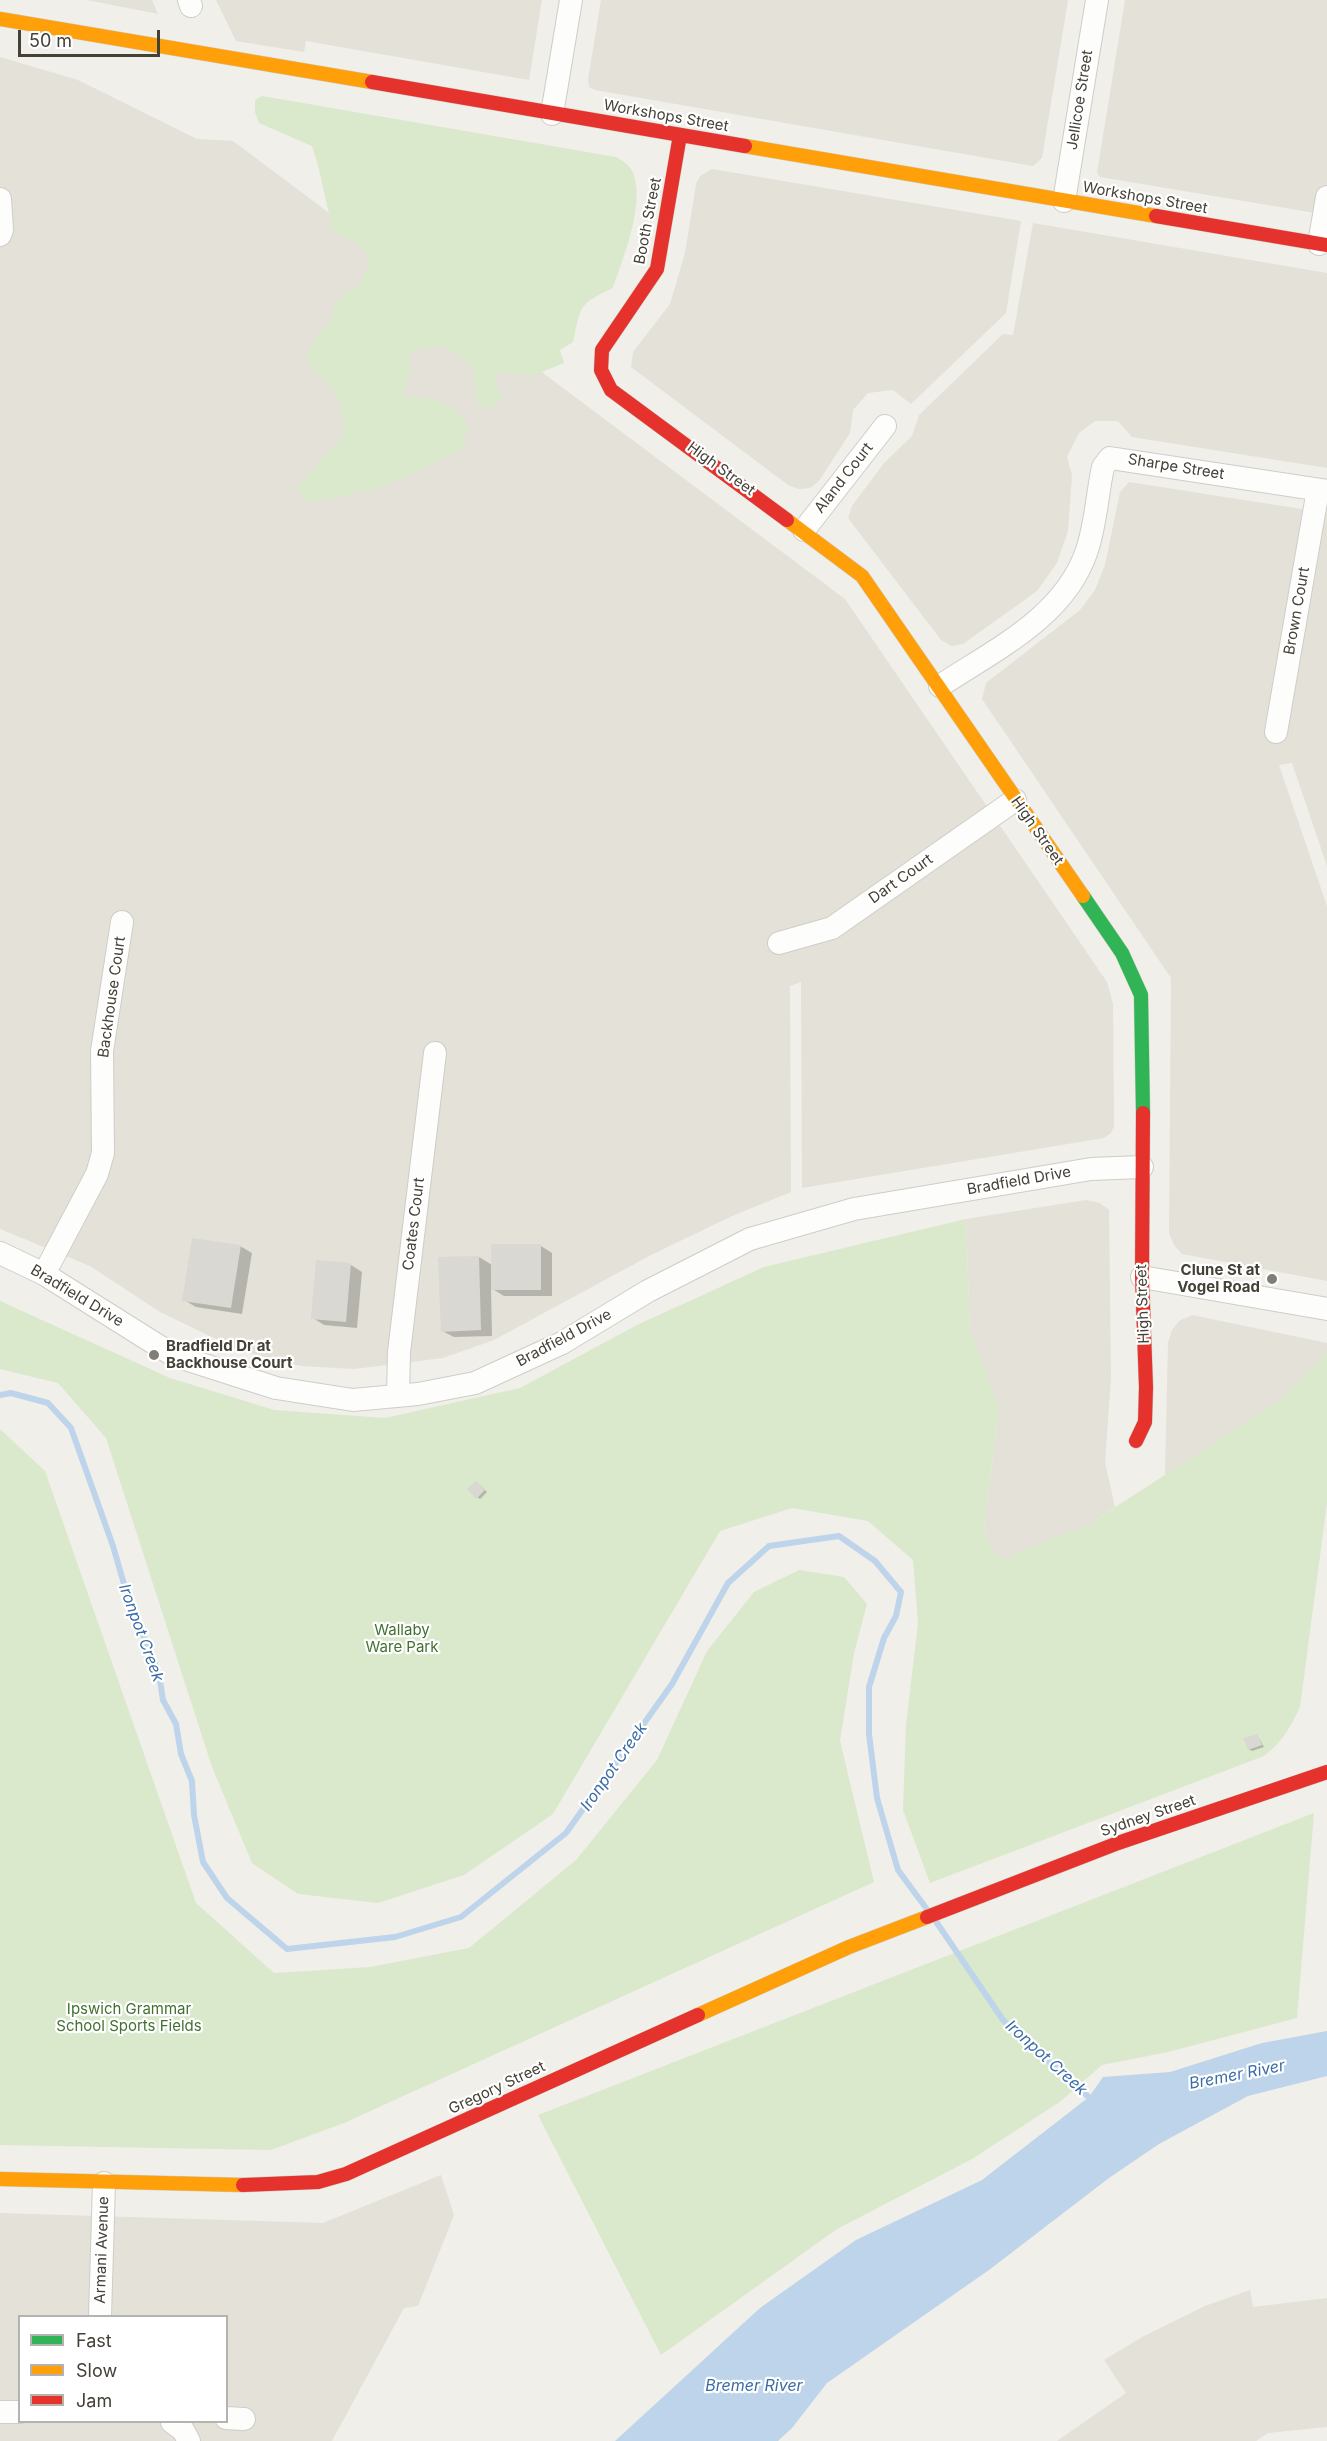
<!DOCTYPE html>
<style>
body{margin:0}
#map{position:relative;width:1327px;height:2441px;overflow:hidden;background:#f0efea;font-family:Inter,sans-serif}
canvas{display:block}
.legend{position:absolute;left:18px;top:2315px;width:210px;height:108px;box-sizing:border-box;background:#fff;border:2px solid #b5b3af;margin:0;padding:8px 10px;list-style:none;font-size:18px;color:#454137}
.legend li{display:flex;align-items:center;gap:12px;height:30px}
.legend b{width:30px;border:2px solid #b5b3af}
.scale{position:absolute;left:18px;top:30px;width:142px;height:27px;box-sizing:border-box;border:3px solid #454137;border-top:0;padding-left:8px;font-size:18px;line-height:21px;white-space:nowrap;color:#454137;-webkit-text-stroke:4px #fff;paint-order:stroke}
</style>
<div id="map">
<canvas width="1327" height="2441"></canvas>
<ul class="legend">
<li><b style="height:8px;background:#30b455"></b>Fast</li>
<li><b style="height:8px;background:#ff9f0a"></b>Slow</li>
<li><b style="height:8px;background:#e5322d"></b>Jam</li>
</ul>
<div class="scale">50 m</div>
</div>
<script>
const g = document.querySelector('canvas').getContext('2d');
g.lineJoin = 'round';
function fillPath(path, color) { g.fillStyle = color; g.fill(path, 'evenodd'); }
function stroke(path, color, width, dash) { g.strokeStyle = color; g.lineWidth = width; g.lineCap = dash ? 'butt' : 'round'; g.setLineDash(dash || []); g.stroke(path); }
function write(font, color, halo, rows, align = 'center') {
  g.font = font + ' Inter,sans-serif'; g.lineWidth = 4.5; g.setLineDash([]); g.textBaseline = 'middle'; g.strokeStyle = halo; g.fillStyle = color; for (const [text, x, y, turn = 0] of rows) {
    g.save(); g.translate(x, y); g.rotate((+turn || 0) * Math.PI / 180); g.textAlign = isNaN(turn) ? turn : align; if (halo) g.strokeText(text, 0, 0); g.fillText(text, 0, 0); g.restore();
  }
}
fillPath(new Path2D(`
 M87 0H152L158 14Z
 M216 0H542L529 80 306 41 304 52 236 41Z
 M601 0H1068L1042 158 1033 166 595 90 589 87 588 80Z
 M1125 0H1327V215L1100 177 1097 173Z
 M0 57 78 80 197 139 233 141 845 599 1107 982 1113 1004 1114 1126 1111 1133 1104 1138 802 1188 801 982 790 986 791 1192 732 1216 651 1255 494 1340 443 1358 354 1369 301 1366 241 1351 160 1312 90 1266 0 1229Z
 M712 169 1021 221 1006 313 911 404 893 390 868 393 853 410 850 433 819 481 810 488 799 489 788 485 631 367 633 352 670 304 685 253 696 184 700 176Z
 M1033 223 1327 273V468L1132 437 1118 421H1095L1079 433 1067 457 1072 475 1068 531 1057 563 1037 591 963 644 951 646 941 640 848 518 852 506 884 463 912 436 919 415 1003 334 1013 335Z
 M1129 482 1327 513V866L1292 763 1279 765 1327 906V1281L1182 1254 1174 1245 1169 1233 1171 978 982 699 986 683 1080 610 1095 590 1105 565 1120 492Z
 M1086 1200 1100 1203 1109 1210 1111 1378 1105 1462 1115 1507 1088 1525 1000 1559 986 1538 984 1530 999 1406 970 1331 966 1219Z
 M1192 1315 1327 1343V1352L1283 1398 1165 1475 1168 1343 1172 1330 1179 1321Z
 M441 2175 454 2215 418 2306 404 2308 332 2441H0V2213L323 2223ZM20 2316H226V2422H20Z
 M1250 2290 1253 2307 1327 2298V2427L1268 2433 1256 2441H1057L1126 2393 1104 2360 1142 2337 1205 2306Z`), '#e3e1d8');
fillPath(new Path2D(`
 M262 96 616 157C621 160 628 164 631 169 648 198 623 258 613 288 578 304 581 306 573 342L560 350 564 363 532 376 498 372 494 386 504 396 490 409 478 406 473 367 444 345 410 352V368L403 397 427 398 455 408 469 428 460 451 378 489 306 503 297 488 345 433 337 396 306 359 318 332 330 325C335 300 336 295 360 285L370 261 362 248 334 231C325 203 322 174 312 146L259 123 255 112V100Z
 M966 1219 970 1331 999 1406 984 1530 986 1538 1000 1559 1088 1525 1283 1398 1327 1352V1503L1300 1707C1290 1728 1282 1742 1264 1756L930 1883 903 1810 906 1725 918 1623 913 1560 868 1521 792 1508 720 1531 553 1814 464 1875 378 1903 298 1894 252 1863 212 1767 106 1438 58 1383 0 1369V1301L170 1378 274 1410 385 1418 520 1388 637 1325 764 1267Z
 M0 1429 45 1471 196 1903 274 1973 370 1967 469 1948 576 1860 657 1760 707 1651 754 1592 799 1570 844 1577 867 1604 854 1653 840 1741 874 1882 344 2123 271 2150 0 2145Z
 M1314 1813 1297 2018 1168 2052 1102 2065 1061 2101 972 2159 837 2229 661 2355 538 2115Z`), '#dae8cc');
fillPath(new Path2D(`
 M1327 2031V2076L1248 2096 1159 2144 1109 2178 989 2270 827 2383 792 2428 778 2441H615L760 2308 856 2240 982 2180 1089 2097 1103 2077 1170 2072 1262 2043Z`), '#bed4ea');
fillPath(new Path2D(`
 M240 1246 252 1253 242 1314 196 1307 184 1300Z
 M541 1246 552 1253V1296H504L491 1288 492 1336 454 1337 442 1331 479 1257 492 1265Z
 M351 1265 362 1272 357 1328 324 1325 313 1318Z
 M479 1484 487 1492 480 1499 477 1497Z
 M1257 1735 1264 1747 1252 1751 1249 1749Z`), '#0003');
stroke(new Path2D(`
 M0 1395 11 1393 48 1403 71 1428 113 1546 128 1598 159 1674 163 1700 176 1724 181 1754 192 1781 194 1815 203 1862 227 1898 287 1949 395 1937 461 1917 566 1833 672 1684 728 1583 769 1546 839 1536 875 1561 901 1592 896 1616 884 1638 869 1687V1734L877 1798 898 1870 926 1908
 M937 1923 1003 2020 1093 2101`), '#bed4ea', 6);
fillPath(new Path2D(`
 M192 1238 241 1245 231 1308 182 1301Z
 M491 1244H541V1290H491Z
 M479 1256 481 1330 441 1332 438 1257Z
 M316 1260 351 1263 346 1322 311 1319Z
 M476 1481 485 1490 476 1499 467 1489Z
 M1257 1734 1262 1745 1248 1750 1243 1738Z`), '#d9d8d3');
const street = new Path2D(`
 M189 0 191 6
 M552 114 571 0
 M0 199 2 230 0 235
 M1064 201 1097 0
 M1319 244 1327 197
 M804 530 885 426
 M940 686C994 650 1063 618 1086 553 1096 526 1097 494 1103 467L1110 458 1327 491
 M1276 732 1318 490
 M779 943 832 928 1015 800
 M0 1253 44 1274 173 1355 276 1388 353 1400 418 1394 475 1383 562 1343 648 1291 750 1239 854 1209 1091 1169 1142 1167
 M44 1274 97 1174 103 1153 102 1051 122 922
 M1142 1277 1327 1309
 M398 1396 399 1352 435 1053
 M100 2316 104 2183
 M0 2412H20
 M226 2418 244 2419
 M172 2422 183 2430 189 2441`);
const fast = new Path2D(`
 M1083 896 1122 953 1141 995 1143 1113`);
const slow = new Path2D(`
 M0 19 372 82
 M745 146 1156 216
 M787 520 862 576 1083 896
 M698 2015 849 1947 927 1917
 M0 2179 243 2185`);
const jam = new Path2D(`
 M372 82 745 146
 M680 135 657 269 602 350 601 370 611 390 787 520
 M1156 216 1327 245
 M1136 1441 1145 1422 1146 1387 1142 1277 1143 1113
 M927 1917 1118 1843 1327 1772
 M243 2185 318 2182 346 2174 698 2015`);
stroke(street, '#cecdc8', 24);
stroke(fast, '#ceccc2', 15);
stroke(slow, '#ceccc2', 15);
stroke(jam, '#ceccc2', 15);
stroke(street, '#fdfdfc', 22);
stroke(fast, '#30b455', 14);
stroke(slow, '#ff9f0a', 14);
stroke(jam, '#e5322d', 14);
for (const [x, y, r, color] of [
 [1272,1279,6,"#817e76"],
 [154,1355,6,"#817e76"]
]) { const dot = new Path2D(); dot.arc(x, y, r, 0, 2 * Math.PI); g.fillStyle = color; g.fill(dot); stroke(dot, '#fff', 2); }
write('15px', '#454137', '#fff', [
 ["Jellicoe Street",1080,100,-81],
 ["Workshops Street",666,116,10],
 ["Workshops Street",1145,198,10],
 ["Booth Street",648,221,-79],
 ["Sharpe Street",1176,467,9],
 ["High Street",721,469,36],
 ["Aland Court",844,478,-52],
 ["Brown Court",1297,611,-80],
 ["High Street",1037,831,55],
 ["Dart Court",901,879,-35],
 ["Backhouse Court",112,997,-82],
 ["Bradfield Drive",1019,1181,-10],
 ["Coates Court",414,1224,-83],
 ["Bradfield Drive",77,1296,31],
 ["High Street",1143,1304,-92],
 ["Bradfield Drive",564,1338,-28],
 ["Sydney Street",1148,1816,-19],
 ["Gregory Street",497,2088,-25],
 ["Armani Avenue",102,2250,-88]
]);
write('bold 15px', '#454137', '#fff', [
 ["Clune St at",1260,1270],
 ["Vogel Road",1260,1287],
 ["Bradfield Dr at",166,1346,"left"],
 ["Backhouse Court",166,1363,"left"]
], 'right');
write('15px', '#417130', '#fff', [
 ["Wallaby",402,1630],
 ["Ware Park",402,1647],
 ["Ipswich Grammar",129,2009],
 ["School Sports Fields",129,2026]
]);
write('italic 16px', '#3a6da7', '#fff', [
 ["Ironpot Creek",141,1633,70],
 ["Ironpot Creek",614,1767,-55],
 ["Ironpot Creek",1046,2058,42],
 ["Bremer River",1237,2075,-11],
 ["Bremer River",754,2386]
]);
</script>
